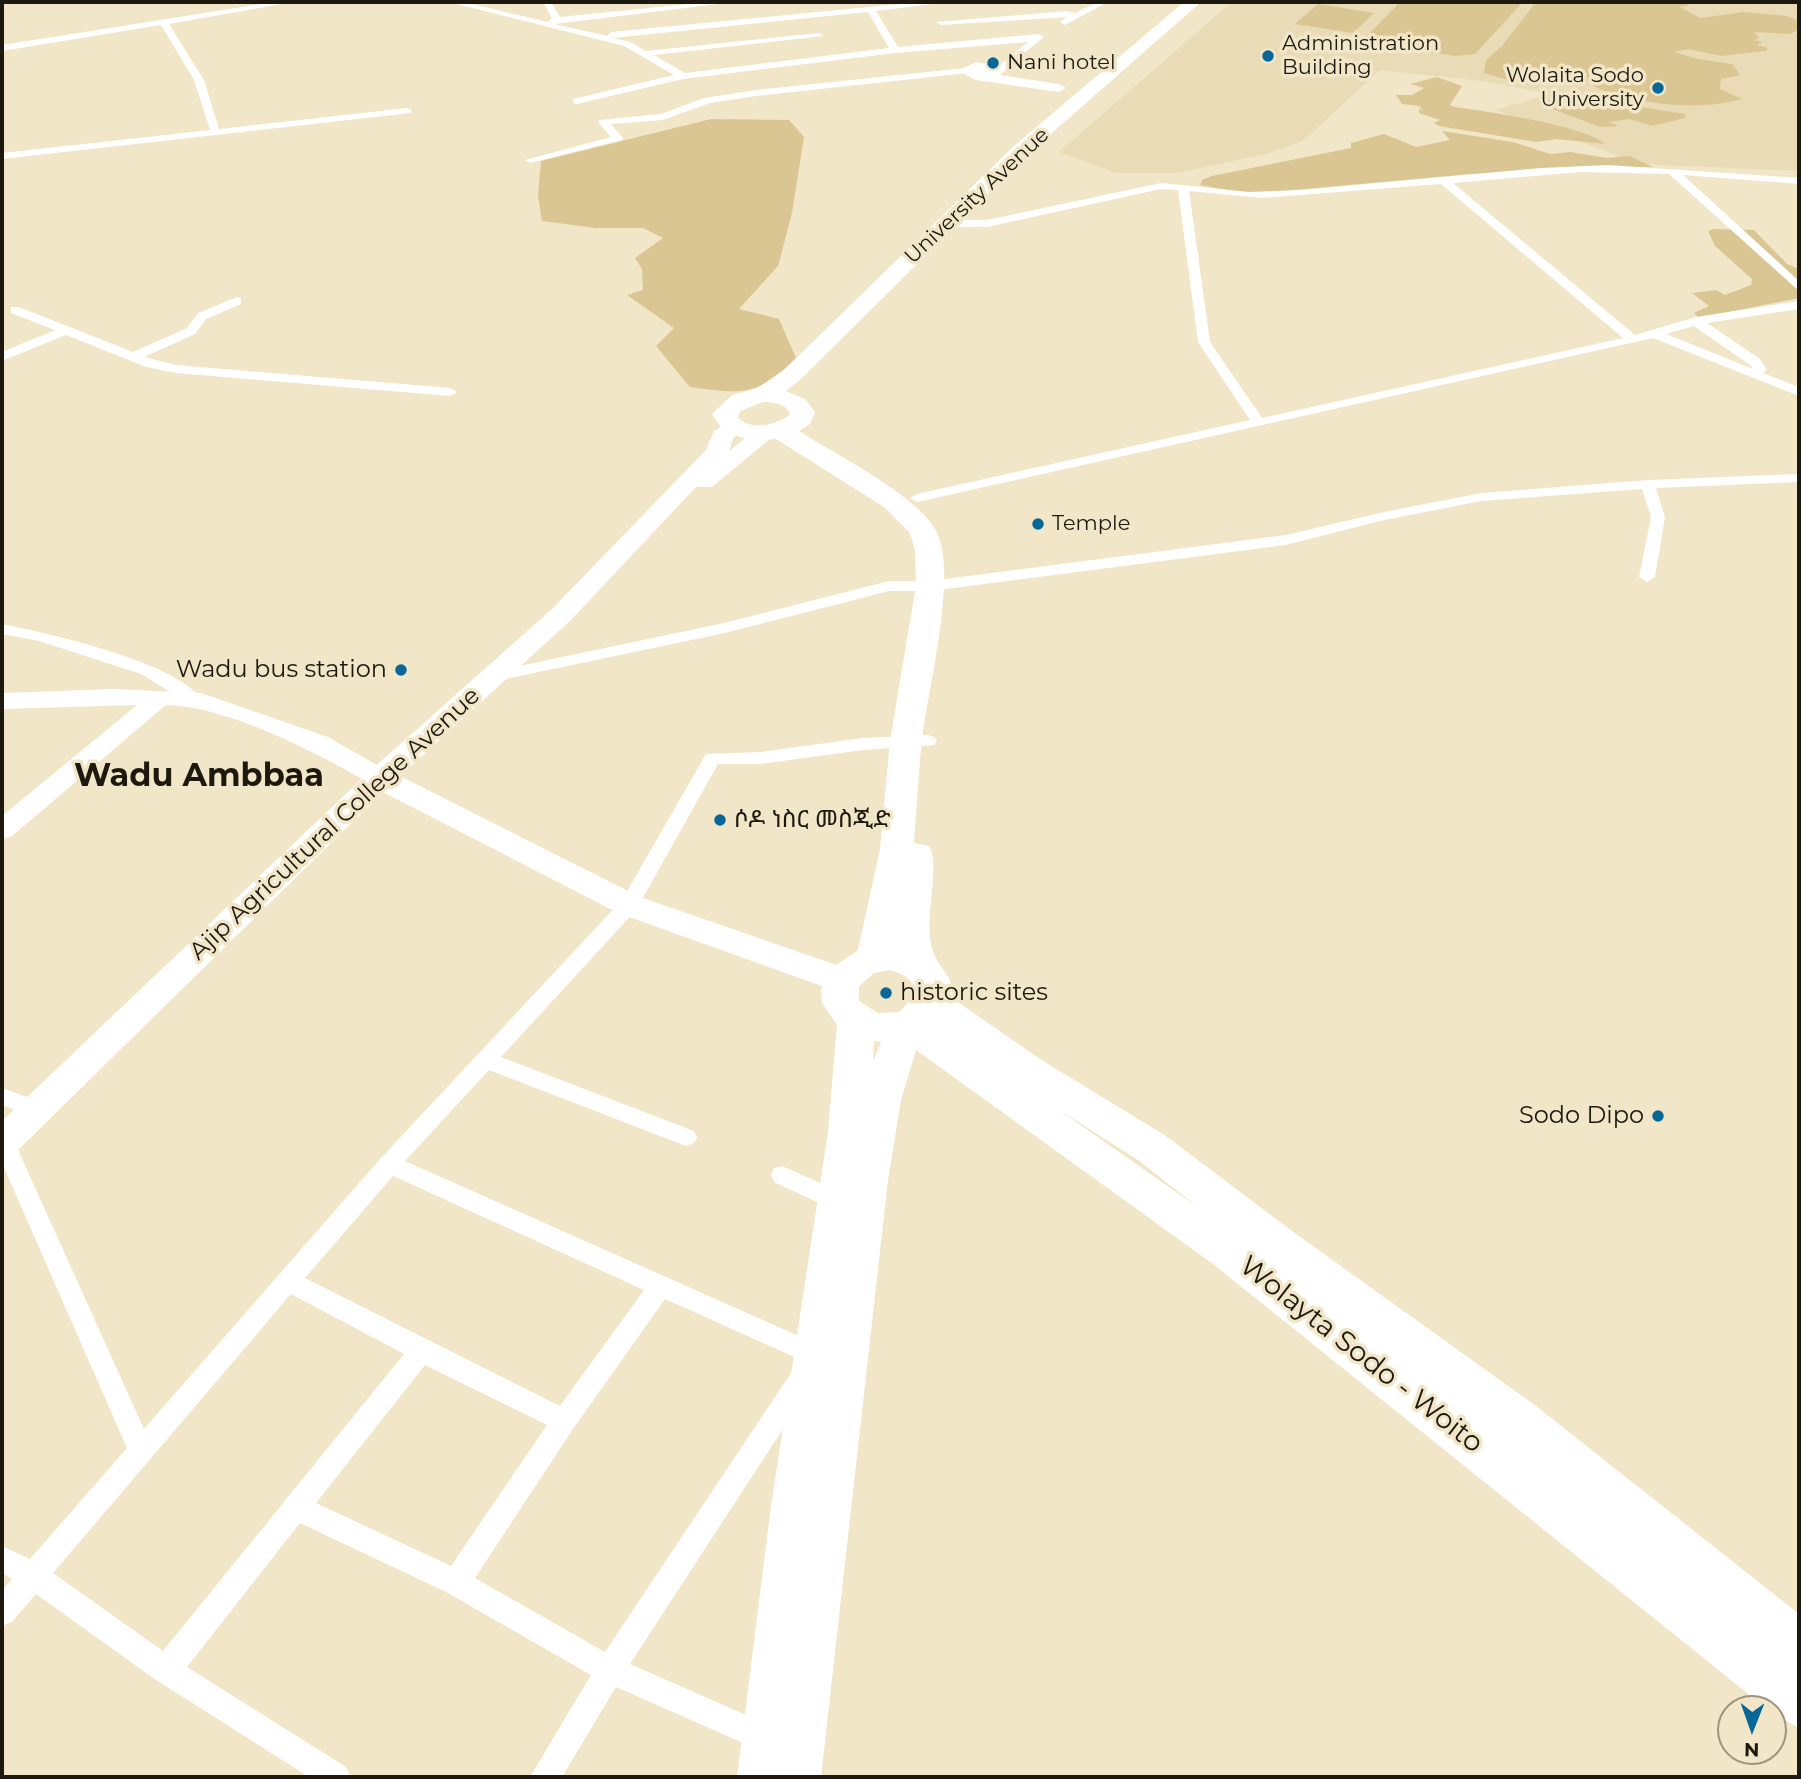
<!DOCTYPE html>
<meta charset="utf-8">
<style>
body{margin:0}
#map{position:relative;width:1801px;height:1779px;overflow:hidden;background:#f1e6c8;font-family:Montserrat,sans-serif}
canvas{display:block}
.frame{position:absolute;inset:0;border:4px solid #1e190f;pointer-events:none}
.north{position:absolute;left:1717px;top:1695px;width:70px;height:70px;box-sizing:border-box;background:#f1e6c8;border:2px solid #9d947e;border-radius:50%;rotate:181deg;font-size:19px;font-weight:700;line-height:28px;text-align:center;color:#1e190f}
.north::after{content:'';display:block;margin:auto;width:24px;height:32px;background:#086796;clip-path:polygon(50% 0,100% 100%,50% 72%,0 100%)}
</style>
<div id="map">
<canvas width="1801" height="1779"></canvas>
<div class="frame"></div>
<div class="north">N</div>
</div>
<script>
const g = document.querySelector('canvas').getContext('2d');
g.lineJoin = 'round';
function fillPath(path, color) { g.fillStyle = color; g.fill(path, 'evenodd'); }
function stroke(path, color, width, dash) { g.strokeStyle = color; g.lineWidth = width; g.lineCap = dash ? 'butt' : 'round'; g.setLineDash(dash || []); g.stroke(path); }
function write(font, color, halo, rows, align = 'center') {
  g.font = font + ' Montserrat,"Noto Sans Ethiopic",sans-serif'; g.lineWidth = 7; g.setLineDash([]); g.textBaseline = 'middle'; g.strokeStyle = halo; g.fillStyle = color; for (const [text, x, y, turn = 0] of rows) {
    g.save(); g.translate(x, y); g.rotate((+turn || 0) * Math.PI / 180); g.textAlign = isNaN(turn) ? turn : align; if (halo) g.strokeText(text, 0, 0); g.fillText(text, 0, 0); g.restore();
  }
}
fillPath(new Path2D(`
 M1232 2H1799V171L1640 164 1495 110 1551 94 1482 81 1380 70 1304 140 1270 153 1178 173H1116L1059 152Z`), '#eadbb7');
fillPath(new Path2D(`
 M1400 2H1523L1475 54 1455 56 1361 42Z
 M1536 2 1685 3 1689 5 1680 7 1700 18 1744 12 1787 16 1799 21 1798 30 1790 34 1754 32 1759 38 1754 40 1763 42 1757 45 1768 48 1766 51 1721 56 1688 49 1674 52 1698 59 1732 64 1740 75 1721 79 1720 89 1742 99C1698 111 1648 105 1605 91 1589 86 1578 71 1562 71 1547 70 1534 77 1520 80 1510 82 1494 76 1484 73L1486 60 1502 46Z
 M1318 4 1374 13 1353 33 1295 24Z
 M1437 77 1462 86 1450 105 1454 107C1481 110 1590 127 1605 144L1557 139 1536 142 1439 126 1434 123 1440 120 1419 113V109L1423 110 1419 106 1402 104 1396 95H1412L1424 88 1410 84Z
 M1562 94 1685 114V118L1653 126 1629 119 1609 122 1618 126 1600 127 1539 104Z
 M711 119 789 120 804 137 792 213 778 266 739 309 779 319 796 358C757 397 742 394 690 387L656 346 674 328 627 295 643 290 642 269 635 258 663 238 643 228H596L542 221 538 196 541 161Z
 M1442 131 1513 142 1550 154 1570 152 1607 158 1629 156 1653 167 1470 174 1249 194 1200 185 1202 180 1212 176 1351 148V143L1384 134 1416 147 1450 140Z
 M1713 229 1754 230 1787 264 1799 269V298L1699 318 1694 313 1709 306 1692 293 1716 290 1725 295 1751 285 1752 279 1715 246 1708 231Z`), '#dac693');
fillPath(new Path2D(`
 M274 2H293L169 24 204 80 219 129 407 108 411 109V113L2 159V153L210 130 194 80 161 25 2 51V45Z
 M449 2H463L548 22 552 18 543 2H551L560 17 708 2H735L554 24 607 36 611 32 921 2H949L876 11 898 47 1039 34 1044 37 999 73 996 68 1028 42 895 53 683 79 577 104 573 103V99L674 75 624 46ZM868 12 889 48 685 73 654 55 824 36 819 33 646 51 630 42 612 38Z
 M1098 2H1108L1065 25 1060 22 1067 17 941 25 936 22 1068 11 1075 13Z
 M965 68 968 73 756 96 710 103 663 120 611 124 623 138 622 140 530 163 525 160 611 137 598 122 599 120 661 114 704 98 756 90Z
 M1608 165 1799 178V184L1683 175 1799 281V291L1669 174 1581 172 1453 183 1635 335 1696 317 1799 301V309L1707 323 1760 359 1767 370 1763 373 1799 387V396L1653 338 917 502 910 498 917 494 1250 420 1198 342 1178 190 1161 189 987 227H956L942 222 944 220H987L1161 183 1249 192 1302 190 1541 168ZM1441 184 1623 338 1262 418 1210 342 1189 191 1262 198ZM1694 326 1750 365 1753 369 1666 334Z
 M237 297 241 298V304L206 319 195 334 144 357 176 365 450 388 457 392 450 396 176 373 146 367 66 335 2 361V352L55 330 11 313V307H19L133 352 187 328 198 313Z
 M1799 474V482L1656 488 1665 517 1655 577 1647 582 1639 577 1651 517 1642 489 1482 501 1384 520 1286 545 930 591H889L725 633 491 682 483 677 491 672 724 623 889 581H930L1286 535 1384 512 1482 493 1648 480Z
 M2 624C50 634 170 660 201 698L192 703 186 702 141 674 39 641 2 634Z
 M928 735 934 737 937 741 934 745 863 750 760 764H718L636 910 501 1057 694 1131 697 1137 694 1143 686 1146 678 1143 489 1070 405 1161 828 1349 831 1357 828 1365 819 1368 665 1299 573 1429 475 1578 605 1652 793 1370 802 1367 811 1370 814 1378 811 1386 630 1664 778 1729 783 1739 778 1749 768 1754 616 1687 562 1777H530L591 1675 446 1592 300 1523 187 1667 346 1767 351 1777H309L156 1680 36 1594 12 1622 2 1626V1591L12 1579 2 1573V1546L30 1559 127 1448 2 1163V1133L11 1135 14 1141 144 1429 381 1158 622 900 706 754 760 752 863 738ZM393 1176 644 1290 560 1406 305 1278ZM291 1294 404 1354 163 1651 53 1573ZM425 1365 547 1425 451 1566 316 1503Z
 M2 1088 44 1103 47 1109 44 1115 36 1118 2 1105Z
 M782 1166 848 1195 851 1202 848 1209 840 1211 832 1209 774 1182 771 1175 774 1168Z`), '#fff');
fillPath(new Path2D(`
 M976 62 1004 67 1006 70 1000 75 1059 84 1066 88 1059 92 976 80 958 71Z
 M112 689 201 693 328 737 389 772 393 778 389 784 380 786 371 784C318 753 227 706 166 705L12 836 2 839V816L137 705 2 709V693Z`), '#fff');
fillPath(new Path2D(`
 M733 420 744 427 733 439 729 451 758 428 766 426 777 433 712 487H696L570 621 400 776 640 897 854 971 859 980 854 989 842 992 830 989 618 913 383 792 15 1153 2 1158V1121L370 771 552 609 706 450 714 431Z`), '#fff');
fillPath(new Path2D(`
 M1184 2H1201L1028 154 801 379 786 391 805 399 815 412 810 424 799 431C833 453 919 496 936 531 959 575 927 690 922 742 918 775 917 809 914 843L929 846C942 867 921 922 934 954 941 971 956 979 952 998L1040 1059 1166 1136 1292 1231 1536 1406 1799 1614V1728L1773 1714V1709H1767L1213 1264 916 1050 901 1100 888 1180 821 1777H737L771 1506 828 1132 837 1025 822 1003 821 990 829 970 858 950 880 849 890 741 916 586 915 551 910 533 884 507 776 439 754 441 724 432 712 414 732 395 758 388 785 369 1014 146ZM763 402C773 402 788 404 790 415 774 425 754 431 738 418L740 411ZM890 970C905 975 914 979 916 995L899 1012 878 1013 859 1001V986L874 973ZM874 1041 881 1042 873 1061ZM1059 1110 1138 1160 1199 1208Z`), '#fff');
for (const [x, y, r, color] of [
 [1268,56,7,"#086796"],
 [993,63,7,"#086796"],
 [1658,88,7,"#086796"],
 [1038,524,7,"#086796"],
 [401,670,7,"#086796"],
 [720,820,7,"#086796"],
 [886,993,7,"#086796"],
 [1658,1116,7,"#086796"]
]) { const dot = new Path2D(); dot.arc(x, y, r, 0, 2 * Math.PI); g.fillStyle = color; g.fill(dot); stroke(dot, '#f1e6c8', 2.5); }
write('21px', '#1e190f', '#f1e6c8', [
 ["Administration",1282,44],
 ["Building",1282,68],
 ["Nani hotel",1007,63],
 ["Wolaita Sodo",1644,76,"right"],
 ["University",1644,100,"right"],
 ["Temple",1052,524]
], 'left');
write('21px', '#1e190f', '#f1e6c8', [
 ["University Avenue",977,196,-43]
]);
write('24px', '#1e190f', '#f1e6c8', [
 ["Wadu bus station",387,670],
 ["ሶዶ ነስር መስጂድ",734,820,"left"],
 ["historic sites",900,993,"left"],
 ["Sodo Dipo",1644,1116]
], 'right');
write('24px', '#1e190f', '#f1e6c8', [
 ["Ajip Agricultural College Avenue",335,824,-43]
]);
write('28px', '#1e190f', '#f1e6c8', [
 ["Wolayta Sodo - Woito",1361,1355,38]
]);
write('bold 32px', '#1e190f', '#f1e6c8', [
 ["Wadu Ambbaa",199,777]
]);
</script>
